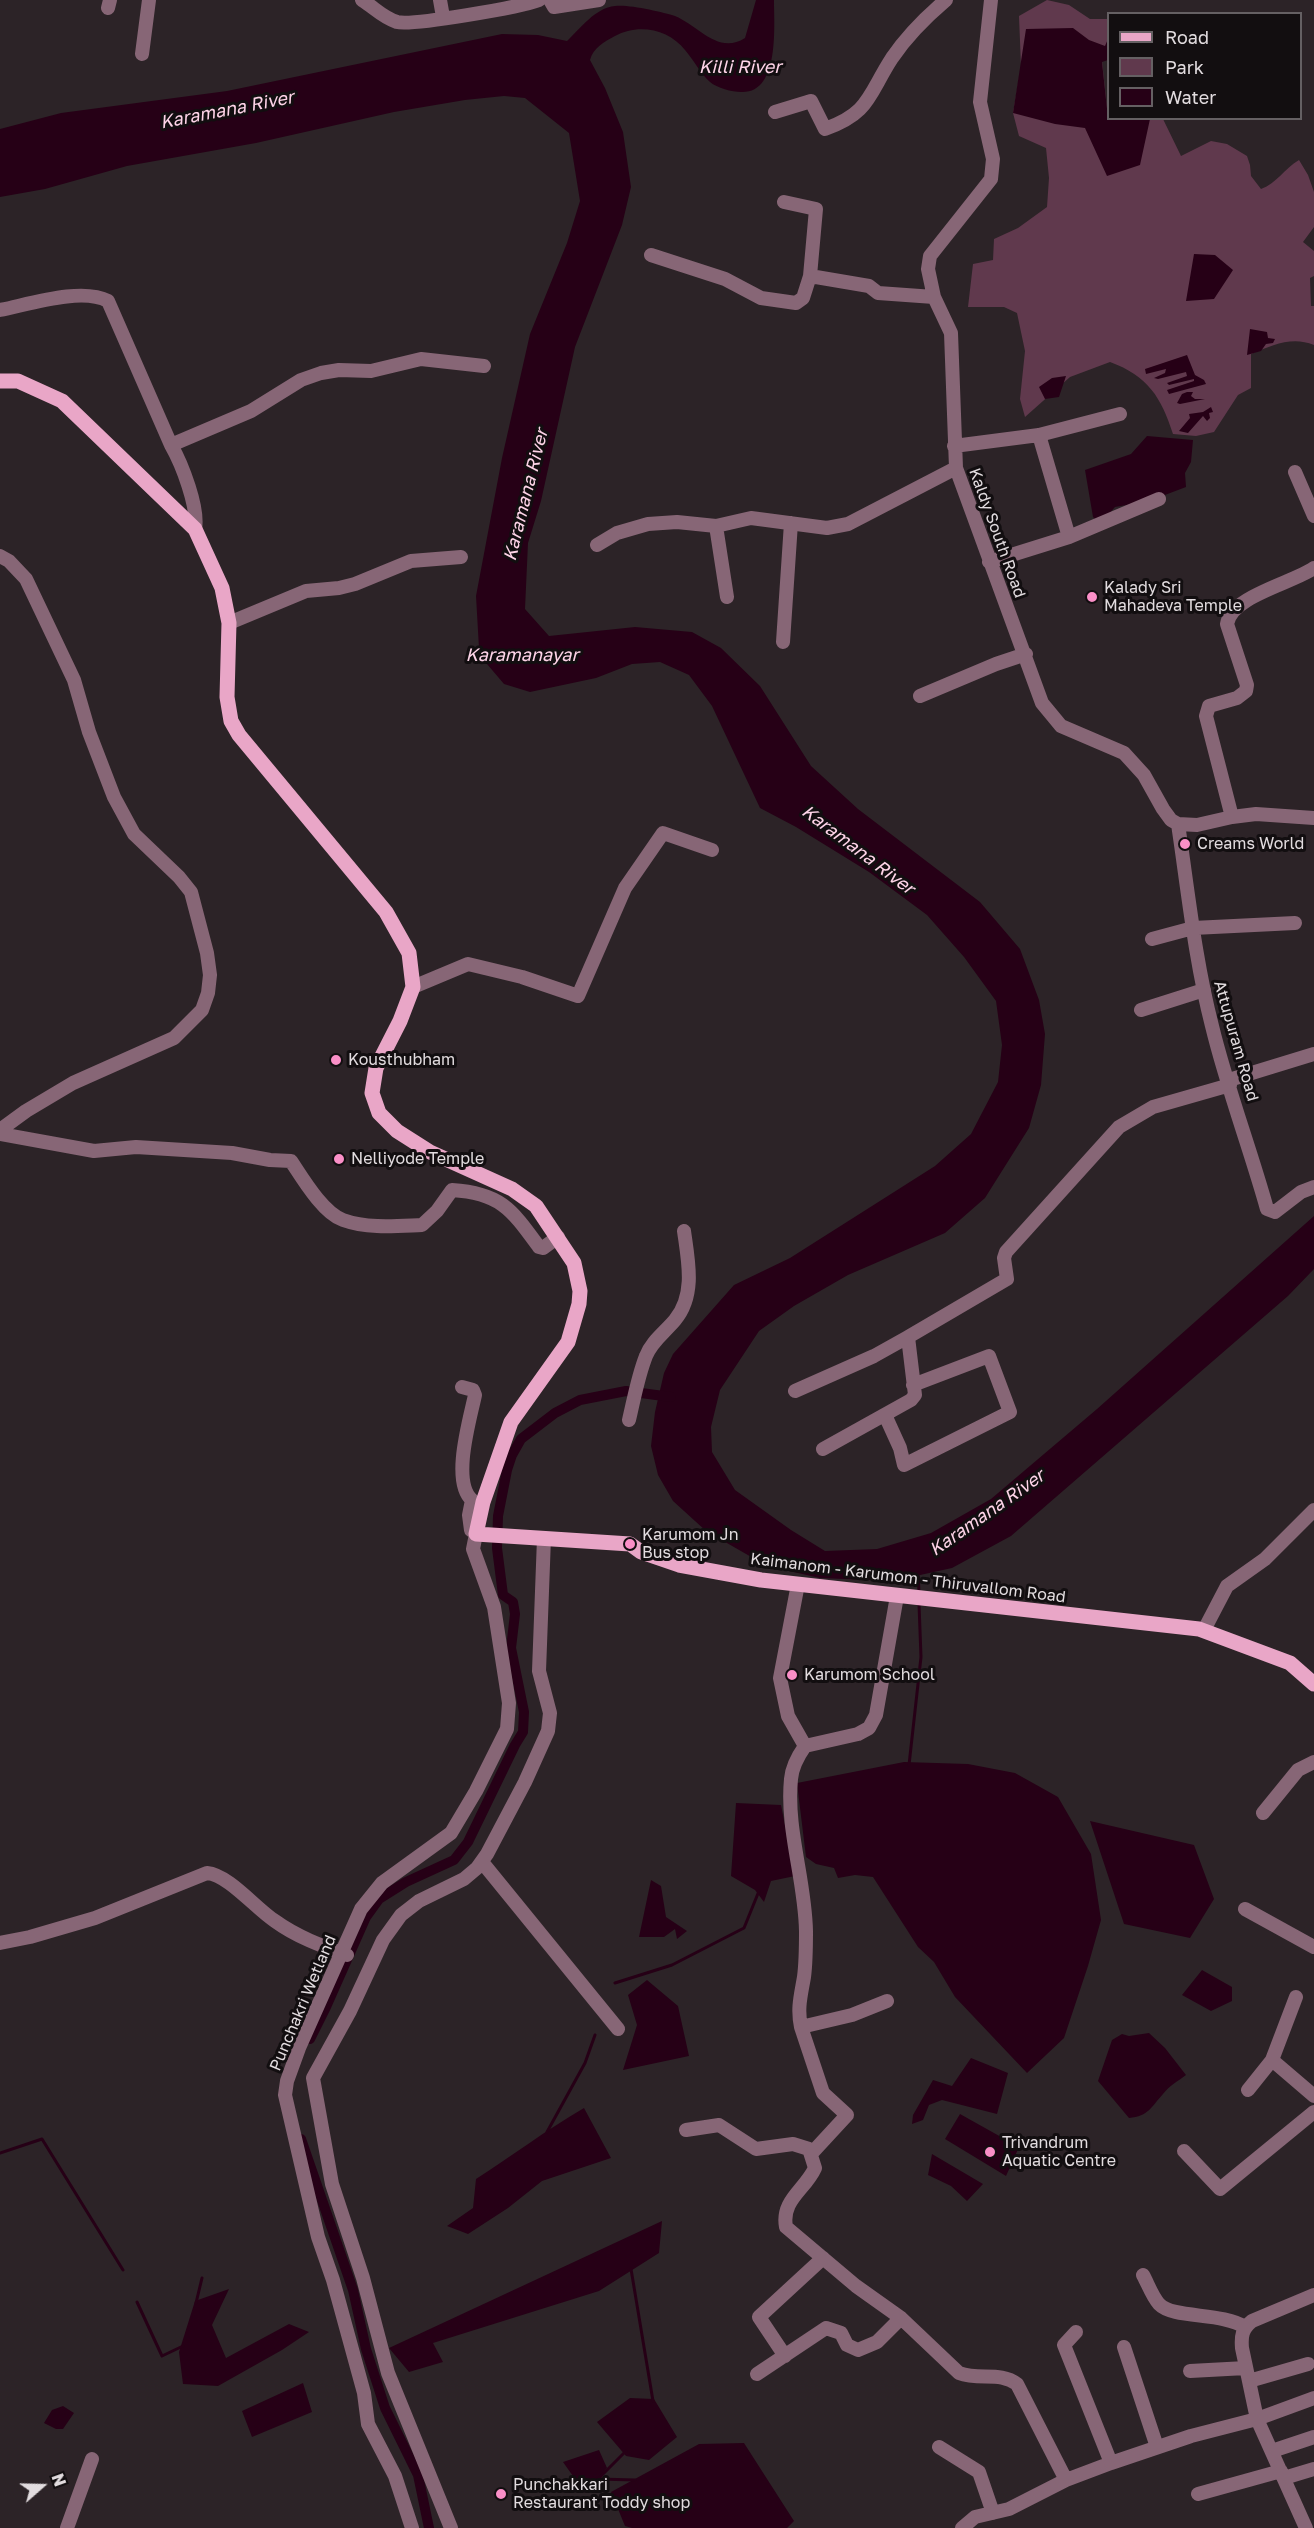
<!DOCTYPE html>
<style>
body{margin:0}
#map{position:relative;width:1314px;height:2528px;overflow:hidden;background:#2c2327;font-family:"Golos Text",sans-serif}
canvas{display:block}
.legend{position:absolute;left:1107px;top:12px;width:195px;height:108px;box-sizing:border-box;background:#120e10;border:2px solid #656063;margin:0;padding:8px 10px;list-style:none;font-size:18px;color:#e2dcdf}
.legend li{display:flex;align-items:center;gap:12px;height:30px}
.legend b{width:30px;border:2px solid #656063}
.north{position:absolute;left:12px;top:2456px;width:60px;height:60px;-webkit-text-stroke:4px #120e10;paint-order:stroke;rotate:70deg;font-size:16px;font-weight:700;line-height:24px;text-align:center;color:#e2dcdf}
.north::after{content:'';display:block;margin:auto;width:21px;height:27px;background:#e2dcdf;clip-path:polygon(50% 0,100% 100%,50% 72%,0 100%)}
</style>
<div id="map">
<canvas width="1314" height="2528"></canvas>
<ul class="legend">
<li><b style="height:8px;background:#e9a6c7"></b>Road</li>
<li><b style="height:16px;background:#60394d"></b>Park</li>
<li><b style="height:16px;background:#260016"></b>Water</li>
</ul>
<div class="north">N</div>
</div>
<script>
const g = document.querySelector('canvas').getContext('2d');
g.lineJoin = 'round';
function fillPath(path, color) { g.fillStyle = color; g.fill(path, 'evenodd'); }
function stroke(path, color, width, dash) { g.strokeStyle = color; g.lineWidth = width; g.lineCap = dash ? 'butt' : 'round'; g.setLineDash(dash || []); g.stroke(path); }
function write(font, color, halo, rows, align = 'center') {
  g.font = font + ' "Golos Text",sans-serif'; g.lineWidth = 6; g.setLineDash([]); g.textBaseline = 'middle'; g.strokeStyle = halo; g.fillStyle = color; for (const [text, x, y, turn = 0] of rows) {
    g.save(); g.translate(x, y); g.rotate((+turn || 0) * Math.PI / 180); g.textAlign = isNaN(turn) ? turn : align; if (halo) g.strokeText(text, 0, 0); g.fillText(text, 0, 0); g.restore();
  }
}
fillPath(new Path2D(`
 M1047 0 1069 5 1090 19H1108V39L1102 61 1108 118 1163 119 1181 156 1211 141 1227 144 1247 156 1250 165 1251 176 1261 189C1277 183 1284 169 1299 160L1308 175 1314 192V227L1303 242 1314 251V276L1310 278 1311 306H1314V345C1292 336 1273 345 1251 354V388L1238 395 1214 432 1196 436 1173 434C1161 397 1148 376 1110 362L1070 377 1025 417 1020 399 1025 351 1017 313 1004 307H968L973 264 993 260 994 239 1018 228 1047 207 1049 178 1046 148 1019 136 1013 113 1021 66 1019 16Z`), '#60394d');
fillPath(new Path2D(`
 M756 0H774C774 26 780 94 741 92 732 92 717 88 710 82 701 74 693 59 685 50 669 29 638 23 615 36 604 42 593 48 590 60L605 88 623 132 631 187 622 225 575 347 541 501 528 543 525 609 549 636 635 627 692 632 721 648 760 686 811 766 858 809 980 902 1020 949 1039 1000 1045 1034 1041 1085 1029 1128 985 1198 945 1233 848 1275 794 1306 759 1331 720 1390 711 1427 712 1452 735 1490 791 1530 825 1551 877 1549 931 1533 991 1499 1097 1409 1314 1216V1269L1288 1296 1011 1536 952 1568 893 1581 820 1578 767 1566 706 1531 673 1501 658 1475 651 1446 655 1412 664 1373 673 1354 734 1285 790 1258 872 1206 935 1166 971 1134 998 1082 1002 1045 996 1001 964 957 927 915 869 872 796 827 760 808 712 706 689 675 660 662 632 664 596 678 530 692 504 684 487 664 479 648 476 596 502 458 530 334 567 243 580 201 569 133 525 98 504 96 465 100 394 112 256 143 127 166 45 189 0 197V129L61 113 227 91 502 34 538 35 567 41C581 28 595 8 615 6 628 4 663 12 675 16 699 26 718 55 745 38Z
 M1073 28 1089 40 1105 46 1108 39V60L1102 62 1108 118 1150 119 1140 165 1107 176 1085 128 1055 124 1013 113 1026 29Z
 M1194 254 1215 255 1233 270 1214 299 1186 301Z
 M1250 329 1267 332 1268 338 1275 339 1273 343 1266 344 1261 351 1247 355Z
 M1187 355 1195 375 1204 380 1206 384 1169 394 1167 390 1194 381V379L1169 385 1167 383 1187 376 1186 372 1158 379 1154 378 1165 373 1166 369 1146 374 1145 369Z
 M1066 376 1059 397 1045 399 1039 387 1052 378Z
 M1187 392H1193L1191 396 1195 399H1205L1180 404 1177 403 1182 394Z
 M1211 407 1213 412 1209 413 1210 418 1207 421 1203 416 1188 433 1179 431 1190 418 1189 414 1203 412Z
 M1147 436 1193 440 1191 462 1185 473 1186 487 1149 501 1115 507 1100 524 1093 517 1085 470 1131 454Z
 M904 1762 968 1764 1015 1773 1058 1797 1091 1854 1101 1920 1088 1966 1064 2038 1027 2073 955 1997 934 1962 918 1947 873 1877 855 1875 838 1878 834 1868 816 1864 806 1857 797 1783Z
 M736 1803 781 1805 795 1876 771 1881 764 1902 755 1890 731 1876Z
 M1090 1821 1194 1845 1214 1899 1190 1938 1124 1924Z
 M651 1880 661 1886 666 1917 687 1931 677 1939 675 1929 664 1937H639Z
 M1202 1970 1232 1987V2001L1211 2011 1182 1995Z
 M647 1980 678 2006 689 2056 623 2070 637 2025 628 1995Z
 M1149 2033 1165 2048 1186 2075C1178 2081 1169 2086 1163 2094 1151 2107 1149 2116 1129 2118L1098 2081 1112 2040 1122 2034 1129 2036Z
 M971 2058 1008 2073 997 2114 942 2100 929 2105 923 2120 912 2124 913 2115 933 2080 952 2086Z
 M584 2108 611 2158 542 2181 508 2208 468 2234 447 2226 473 2208 476 2179C512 2156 546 2130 584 2108Z
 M960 2114 1019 2147 1006 2176 945 2139Z
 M932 2154 983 2184 967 2201 951 2186 928 2175Z
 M662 2221 659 2253 599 2291 433 2343 443 2362 409 2372 389 2348Z
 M229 2289 212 2325 226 2358 289 2324 309 2332 282 2350 218 2386 183 2384 179 2352 195 2301Z
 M303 2383 312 2412 252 2437 242 2411Z
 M630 2398 654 2399 677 2437 649 2460 626 2456 597 2422Z
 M63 2406 74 2413 63 2429H56L44 2423 52 2410Z
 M744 2443 794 2521 787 2528H632L625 2526 611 2492 699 2444Z
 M599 2450 607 2468 585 2493 563 2462Z`), '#260016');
stroke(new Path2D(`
 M918 1573 919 1592
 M909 1765 921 1657 919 1604
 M615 1983 672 1965 744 1928 759 1891
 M547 2132 585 2063 595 2035
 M0 2153 42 2139 123 2270
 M631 2269 653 2401
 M137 2302 162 2356 183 2346
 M196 2303 202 2278
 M626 2451 598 2479 635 2480`), '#260016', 3);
stroke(new Path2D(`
 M310 2039 326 2007 366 1917 379 1899 406 1882 454 1860 468 1842 515 1745 523 1732 524 1712 511 1648 515 1614 513 1602 503 1595 497 1548 498 1516 507 1470 512 1455 521 1439 555 1413 580 1400 626 1391 671 1397
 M301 2139 353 2290 366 2349 385 2408 418 2475 429 2528`), '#260016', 10);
stroke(new Path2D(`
 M362 0C375 8 382 17 397 22 412 26 521 7 539 0
 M440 0 443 17
 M550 0 554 7 599 0
 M991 0 980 102 993 159 991 179 930 256 928 269 934 297 951 333 956 468 1042 703 1061 726 1124 753 1144 775 1163 809 1171 820 1178 824 1197 825 1232 817 1256 814 1314 818
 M108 8 110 0
 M142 54 149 0
 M775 112 811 101 825 129C870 113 868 95 892 58 907 36 926 17 946 0
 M784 202 816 209 810 276 869 286 878 293 934 297
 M651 255 725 279 761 298 796 303 803 298 810 276
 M0 310C30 304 82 287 108 301L171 445C182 464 199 508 195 529
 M1039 435 1069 537
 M171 445 251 411 301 380 321 373 339 370 371 371 421 359 484 366
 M954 446 1039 435 1120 414
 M1295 472 1314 516
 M716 526 727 597
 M597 545 617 533 648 524 677 522 716 526 751 518 827 528 848 524 956 468
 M0 556 9 561 26 579 74 680 89 732 114 797 134 834 179 877 191 892 207 953 210 975 208 993 202 1010 174 1038 73 1083 26 1111 0 1130
 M989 562 1069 537 1159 499
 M229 623 306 591 339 588 355 584 411 561 461 557
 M783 642 791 523
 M920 696 996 664 1026 654
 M1232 817 1206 716 1209 706 1237 698 1246 691 1247 685 1227 624C1231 596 1293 583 1314 568
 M1178 824C1188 891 1195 960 1212 1026 1227 1088 1250 1148 1267 1209L1275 1212 1301 1192 1314 1187
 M1152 939 1193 928 1295 923
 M413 987 468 964 522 977 578 996 625 888 663 833 712 850
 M1141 1010 1204 990
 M1229 1080 1314 1054
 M0 1134 94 1151 136 1147 232 1153 270 1160 291 1161C303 1179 323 1213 343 1220 368 1229 397 1226 422 1225L437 1211 452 1190C501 1193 512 1210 539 1247L543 1248 558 1237
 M795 1391 874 1356 908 1337
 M885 1415 900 1448 904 1465 1010 1412 989 1356 913 1385
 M629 1420C634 1399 638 1376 646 1356 651 1342 665 1332 675 1320 696 1295 688 1260 684 1231
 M823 1449 911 1400 915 1395 908 1337 1007 1279 1004 1258 1006 1252 1119 1127 1153 1107 1230 1085
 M798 1584 780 1678 788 1716 805 1746
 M1204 1630 1227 1586 1265 1559 1314 1510
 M1263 1813 1298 1770 1314 1762
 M482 1862 618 2029
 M1245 1909 1314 1947
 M0 1943 30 1937 95 1918 207 1873C229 1875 256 1909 275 1921 297 1937 322 1946 347 1955
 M887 2001 852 2015 801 2027C797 2008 801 1995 804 1977 806 1962 806 1946 806 1931 805 1879 786 1830 791 1779 792 1767 798 1756 805 1746L858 1734 869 1728 876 1715 897 1596
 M801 2027 823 2093 847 2115 811 2154
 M1272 2060 1296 1997
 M1248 2090 1272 2060 1314 2096
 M686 2130 719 2125 756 2149 793 2144 809 2149 815 2168C805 2190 781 2200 786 2227L856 2286 901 2318 959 2373C979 2381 1000 2371 1017 2384L1066 2480
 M1184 2151 1220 2189 1314 2112
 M1143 2275C1148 2284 1152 2296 1159 2304 1173 2319 1222 2312 1245 2327
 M1076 2332 1064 2345 1111 2463
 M1124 2347 1157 2447
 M785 2356 759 2317 823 2258
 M1190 2371 1246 2368
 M757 2374 826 2328 841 2333 847 2345 858 2350 877 2342 901 2318
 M1249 2381 1308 2364
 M939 2447 979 2472 993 2513
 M1272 2451 1314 2437
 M1284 2478 1314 2469
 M1198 2494 1281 2471
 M67 2528 92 2459
 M412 2528 395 2476 368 2424 364 2393 333 2280 318 2237 285 2095 287 2081 299 2048 361 1909 382 1883 451 1833 476 1791 507 1729 509 1703 494 1607 473 1549 476 1534 471 1530 469 1515 472 1500C451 1482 470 1419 475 1395L473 1390 462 1387
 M451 2528 388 2373 363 2278 332 2184 313 2078 350 2011 383 1940 401 1915 419 1901 464 1879 477 1868 487 1854 525 1782 548 1731 550 1713 539 1671 544 1538
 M962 2528 975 2517 1009 2509 1066 2480 1111 2463 1191 2436 1257 2419 1314 2398
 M1306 2528 1257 2419 1242 2348C1241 2336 1242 2329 1252 2321L1314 2295`), '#876676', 14);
stroke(new Path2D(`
 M0 381H18L62 401 195 529 222 588 229 623 227 697 231 721 239 735 386 912 409 953 413 987 400 1021 376 1068 372 1093 379 1113 397 1131 430 1152 512 1189 536 1206 574 1263 580 1291 579 1304 568 1342 511 1422 483 1502 476 1534 630 1544 641 1552 679 1565 761 1580 1199 1629 1290 1663 1314 1684`), '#e9a6c7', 15);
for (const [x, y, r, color] of [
 [1092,597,6,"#fa8fc7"],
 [1185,844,6,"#fa8fc7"],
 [336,1060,6,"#fa8fc7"],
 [339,1159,6,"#fa8fc7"],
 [630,1544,6,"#fa8fc7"],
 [792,1675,6,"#fa8fc7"],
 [990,2152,6,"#fa8fc7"],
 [501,2494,6,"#fa8fc7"]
]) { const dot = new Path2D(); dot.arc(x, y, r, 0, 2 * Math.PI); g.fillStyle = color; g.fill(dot); stroke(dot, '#120e10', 2); }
write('16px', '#e2dcdf', '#120e10', [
 ["Kaldy South Road",997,533,70],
 ["Attupuram Road",1236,1041,74],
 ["Kaimanom - Karumom - Thiruvallom Road",908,1578,7],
 ["Punchakri Wetland",303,2003,-67]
]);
write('16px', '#e2dcdf', '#120e10', [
 ["Kalady Sri",1104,588],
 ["Mahadeva Temple",1104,606],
 ["Creams World",1197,844],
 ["Kousthubham",348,1060],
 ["Nelliyode Temple",351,1159],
 ["Karumom Jn",642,1535],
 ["Bus stop",642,1553],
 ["Karumom School",804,1675],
 ["Trivandrum",1002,2143],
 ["Aquatic Centre",1002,2161],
 ["Punchakkari",513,2485],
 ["Restaurant Toddy shop",513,2503]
], 'left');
write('italic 18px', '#fed4e8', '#120e10', [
 ["Killi River",740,67],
 ["Karamana River",227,110,-11],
 ["Karamana River",526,495,-76],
 ["Karamanayar",522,655],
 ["Karamana River",858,850,37],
 ["Karamana River",987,1513,-35]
]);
</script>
